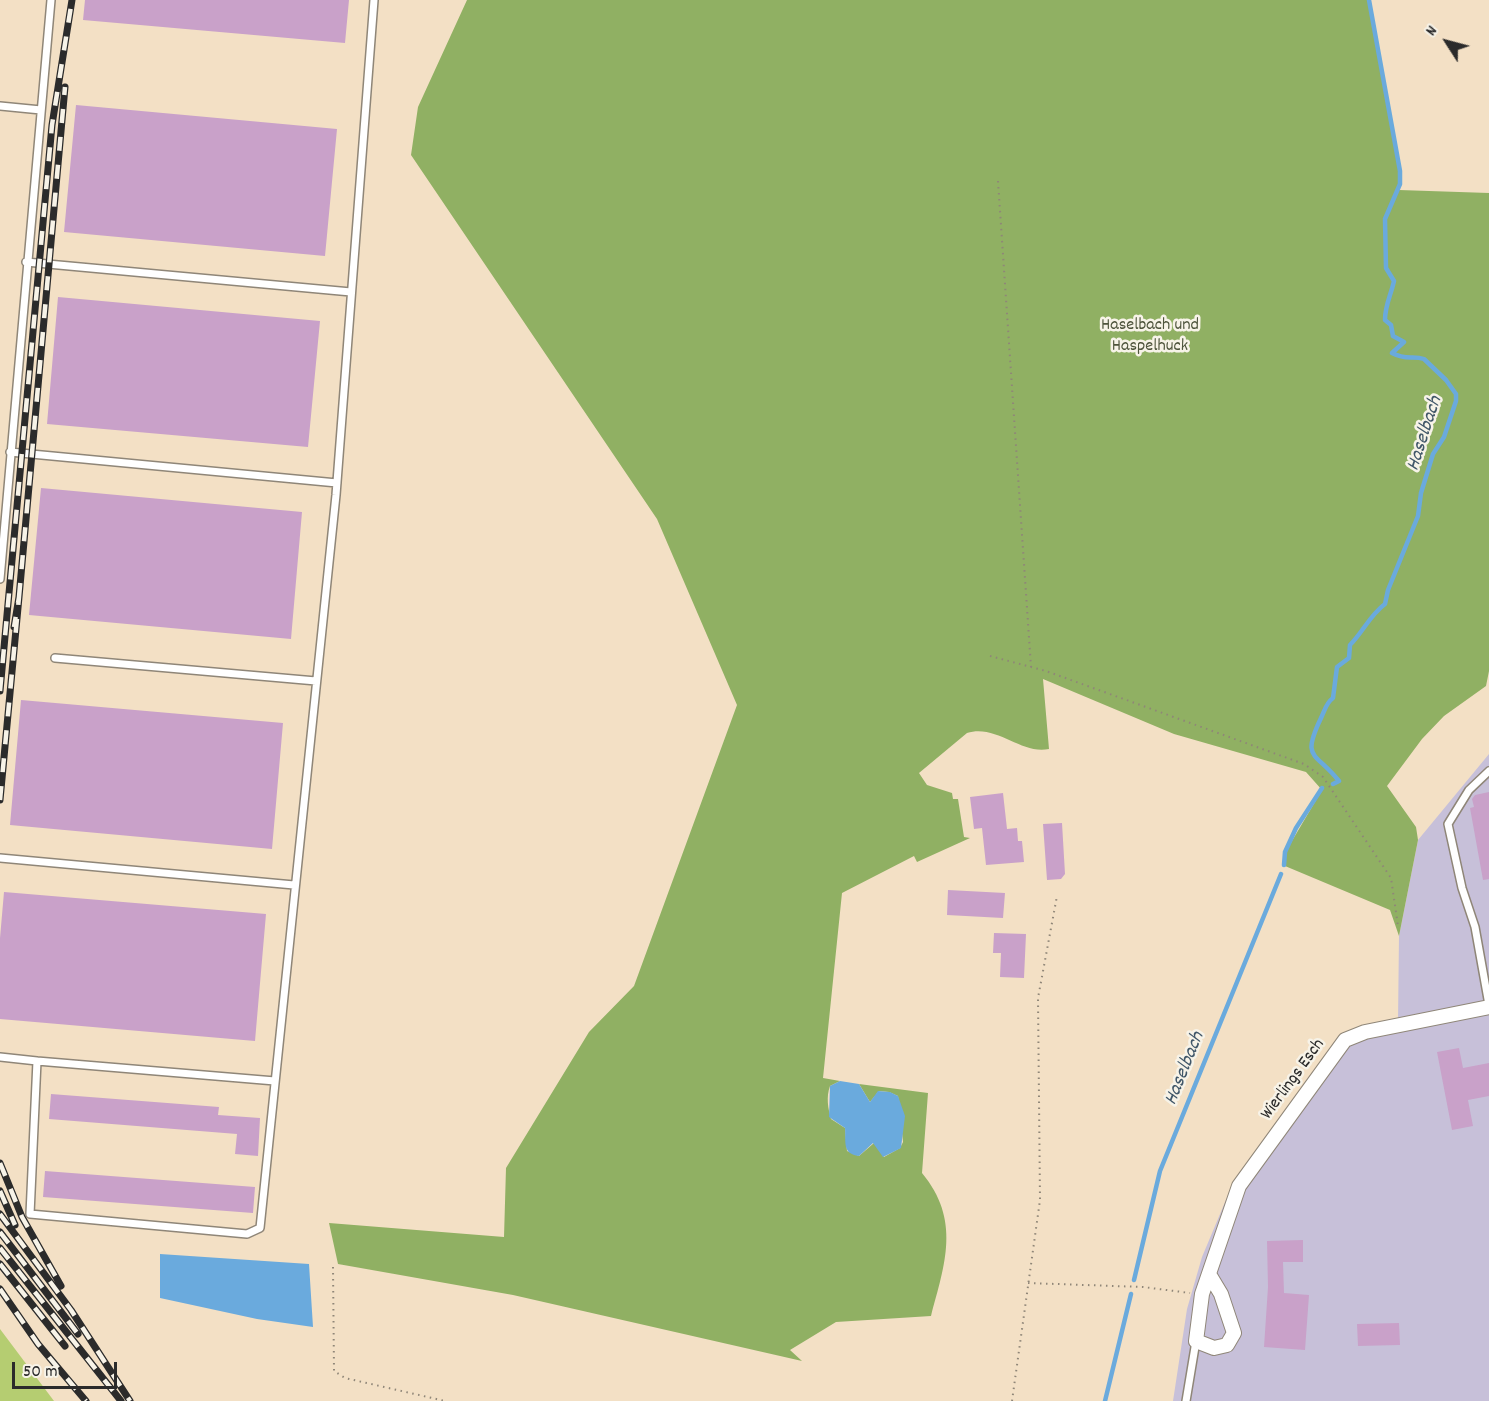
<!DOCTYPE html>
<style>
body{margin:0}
#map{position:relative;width:1489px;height:1401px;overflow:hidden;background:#f3e0c5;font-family:Dekko,sans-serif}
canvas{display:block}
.north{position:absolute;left:1417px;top:12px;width:60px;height:60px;-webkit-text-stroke:4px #f7f3e8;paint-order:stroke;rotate:306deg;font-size:16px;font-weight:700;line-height:24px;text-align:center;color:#2b2b2b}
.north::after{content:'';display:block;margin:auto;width:21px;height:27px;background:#2b2b2b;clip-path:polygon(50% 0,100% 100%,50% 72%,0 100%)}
.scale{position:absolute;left:12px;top:1362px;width:105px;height:27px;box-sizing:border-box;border:3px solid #2b2b2b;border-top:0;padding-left:8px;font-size:18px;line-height:21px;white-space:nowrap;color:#2b2b2b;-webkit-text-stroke:4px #f7f3e8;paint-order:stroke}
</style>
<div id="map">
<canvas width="1489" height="1401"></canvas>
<div class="north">N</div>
<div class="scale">50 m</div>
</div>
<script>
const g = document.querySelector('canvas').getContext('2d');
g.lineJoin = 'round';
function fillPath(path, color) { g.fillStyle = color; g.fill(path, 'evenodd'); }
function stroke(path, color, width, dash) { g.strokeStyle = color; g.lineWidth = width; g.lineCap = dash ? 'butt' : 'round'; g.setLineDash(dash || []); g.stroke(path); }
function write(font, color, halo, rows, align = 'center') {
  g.font = font + ' Dekko,sans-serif'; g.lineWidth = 5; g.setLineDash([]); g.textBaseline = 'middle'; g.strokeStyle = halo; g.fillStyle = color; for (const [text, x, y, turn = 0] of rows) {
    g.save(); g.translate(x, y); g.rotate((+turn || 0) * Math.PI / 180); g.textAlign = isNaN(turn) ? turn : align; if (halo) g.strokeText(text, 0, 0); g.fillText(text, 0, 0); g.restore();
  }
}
fillPath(new Path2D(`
 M1489 754V1401H1173L1187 1309 1202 1257 1233 1183 1338 1037 1358 1029 1398 1021 1399 936 1418 840Z`), '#c7c0d9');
fillPath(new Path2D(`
 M0 1329 54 1401H0Z`), '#b5cd71');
fillPath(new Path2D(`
 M467 0H1370L1401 171 1399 190 1489 193V671L1486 686 1444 716 1422 739 1387 786 1416 827 1418 840 1399 936 1390 910 1285 866 1286 851 1322 790 1306 772 1174 734 1043 679 1049 749C1021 755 997 724 967 733L919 773 927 785 952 793 953 799H958L964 837 970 838 917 862 914 856 842 893 823 1078 840 1081 830 1086C826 1097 828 1108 831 1119L845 1128 847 1151 859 1156 874 1143 884 1157 900 1148 903 1142 898 1096 889 1092 879 1091 870 1102 859 1084 928 1093 922 1173C961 1220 945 1264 931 1316L836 1322 790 1350 802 1361 513 1295 338 1264 329 1223 504 1237 506 1168 589 1032 634 986 737 705 657 519 411 155 418 107Z`), '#90b063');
fillPath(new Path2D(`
 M840 1081 859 1084 870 1102 878 1091 890 1092 898 1096 905 1116 901 1148 883 1157 873 1143 859 1156C842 1154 846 1142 845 1128L829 1117 830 1086Z
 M160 1254 309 1264 313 1327 257 1319 160 1298Z`), '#6aaadd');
stroke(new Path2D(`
 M1333 784 1339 781C1315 751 1301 760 1321 718 1325 710 1326 703 1333 698L1337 667 1349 658 1350 645C1363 632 1370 615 1385 604L1388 590 1418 516 1421 493 1433 454 1444 437 1456 401V394L1446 380 1424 359C1413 355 1407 361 1392 353L1404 342 1393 336 1391 325 1385 320C1385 305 1391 295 1394 281L1386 268 1385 219 1400 184V171L1369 0
 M1284 865 1285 852 1296 828 1322 788
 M1134 1280 1160 1171 1281 874
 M1105 1401 1131 1294`), '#6aaadd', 4.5);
fillPath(new Path2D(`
 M85 0H349L345 43 83 20Z
 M76 105 337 129 325 256 64 232Z
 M58 297 320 321 308 447 47 424Z
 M41 488 302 512 291 639 29 615Z
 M21 700 283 723 272 849 10 825Z
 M1489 792V879L1483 880 1470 808 1474 807 1472 799 1475 795Z
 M1003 793 1007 829 1017 828 1018 841H1022L1024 862 986 865 982 828 974 829 970 797Z
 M1062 823 1065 874 1061 879 1047 880 1043 824Z
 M948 890 1005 893 1003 918 947 915Z
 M4 892 266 914 255 1041 0 1019V938Z
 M994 933 1026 934 1024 978 1000 977 1001 953H993Z
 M1459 1048 1463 1068 1489 1063V1096L1468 1100 1473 1126 1452 1130 1437 1052Z
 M51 1094 219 1107 218 1115 260 1118 258 1156 235 1154 237 1134 49 1119Z
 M45 1171 255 1187 253 1213 43 1197Z
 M1303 1240V1262H1283L1284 1293 1309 1295 1305 1350 1264 1347 1268 1287 1267 1241Z
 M1399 1323 1400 1345 1358 1346 1357 1324Z`), '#c9a1c9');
const service = new Path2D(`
 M0 106 41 110
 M26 262 351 292
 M10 452 337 483
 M0 579 51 0
 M55 658 316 681
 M1489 771 1469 790 1448 824 1462 888 1475 927 1489 1005
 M0 858 294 885
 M0 1057 37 1061
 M275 1081 37 1061 30 1214 247 1234 260 1228 336 495 374 0
 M1186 1401 1196 1341`);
const minor = new Path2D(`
 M1209 1274 1221 1294 1234 1333 1227 1345 1214 1348 1196 1341 1202 1294 1239 1186 1345 1040 1365 1032 1489 1007`);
stroke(service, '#8f8678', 10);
stroke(minor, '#8f8678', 16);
stroke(new Path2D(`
 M998 181 1031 667
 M990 656 1046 671 1304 764 1323 777 1391 878 1398 926
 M333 1267 334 1371 345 1378 445 1401
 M1028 1283 1143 1287 1190 1293
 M1012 1401 1040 1200 1038 998 1057 896`), '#8f8678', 2, [1.5, 4.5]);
stroke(service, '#fff', 7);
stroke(minor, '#fff', 14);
const rail = new Path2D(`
 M19 597 65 87
 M0 691 52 125 72 0
 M0 800 19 597 14 627
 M0 1163 22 1217 61 1286
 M0 1191 15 1225
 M0 1214 71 1310 130 1401
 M0 1232 78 1334
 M0 1248 121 1401
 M0 1264 65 1346
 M0 1289 38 1344 86 1401`);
stroke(rail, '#2b2b2b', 7);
stroke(rail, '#f7f3e8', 4.5, [14]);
write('18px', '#4e543c', '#f7f3e8', [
 ["Haselbach und",1150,327],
 ["Haspelhuck",1150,348]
]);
write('18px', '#2b2b2b', '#f7f3e8', [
 ["Wierlings Esch",1294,1080,-54]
]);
write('italic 20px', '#415769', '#f7f3e8', [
 ["Haselbach",1426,434,-72],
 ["Haselbach",1186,1069,-68]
]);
</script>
